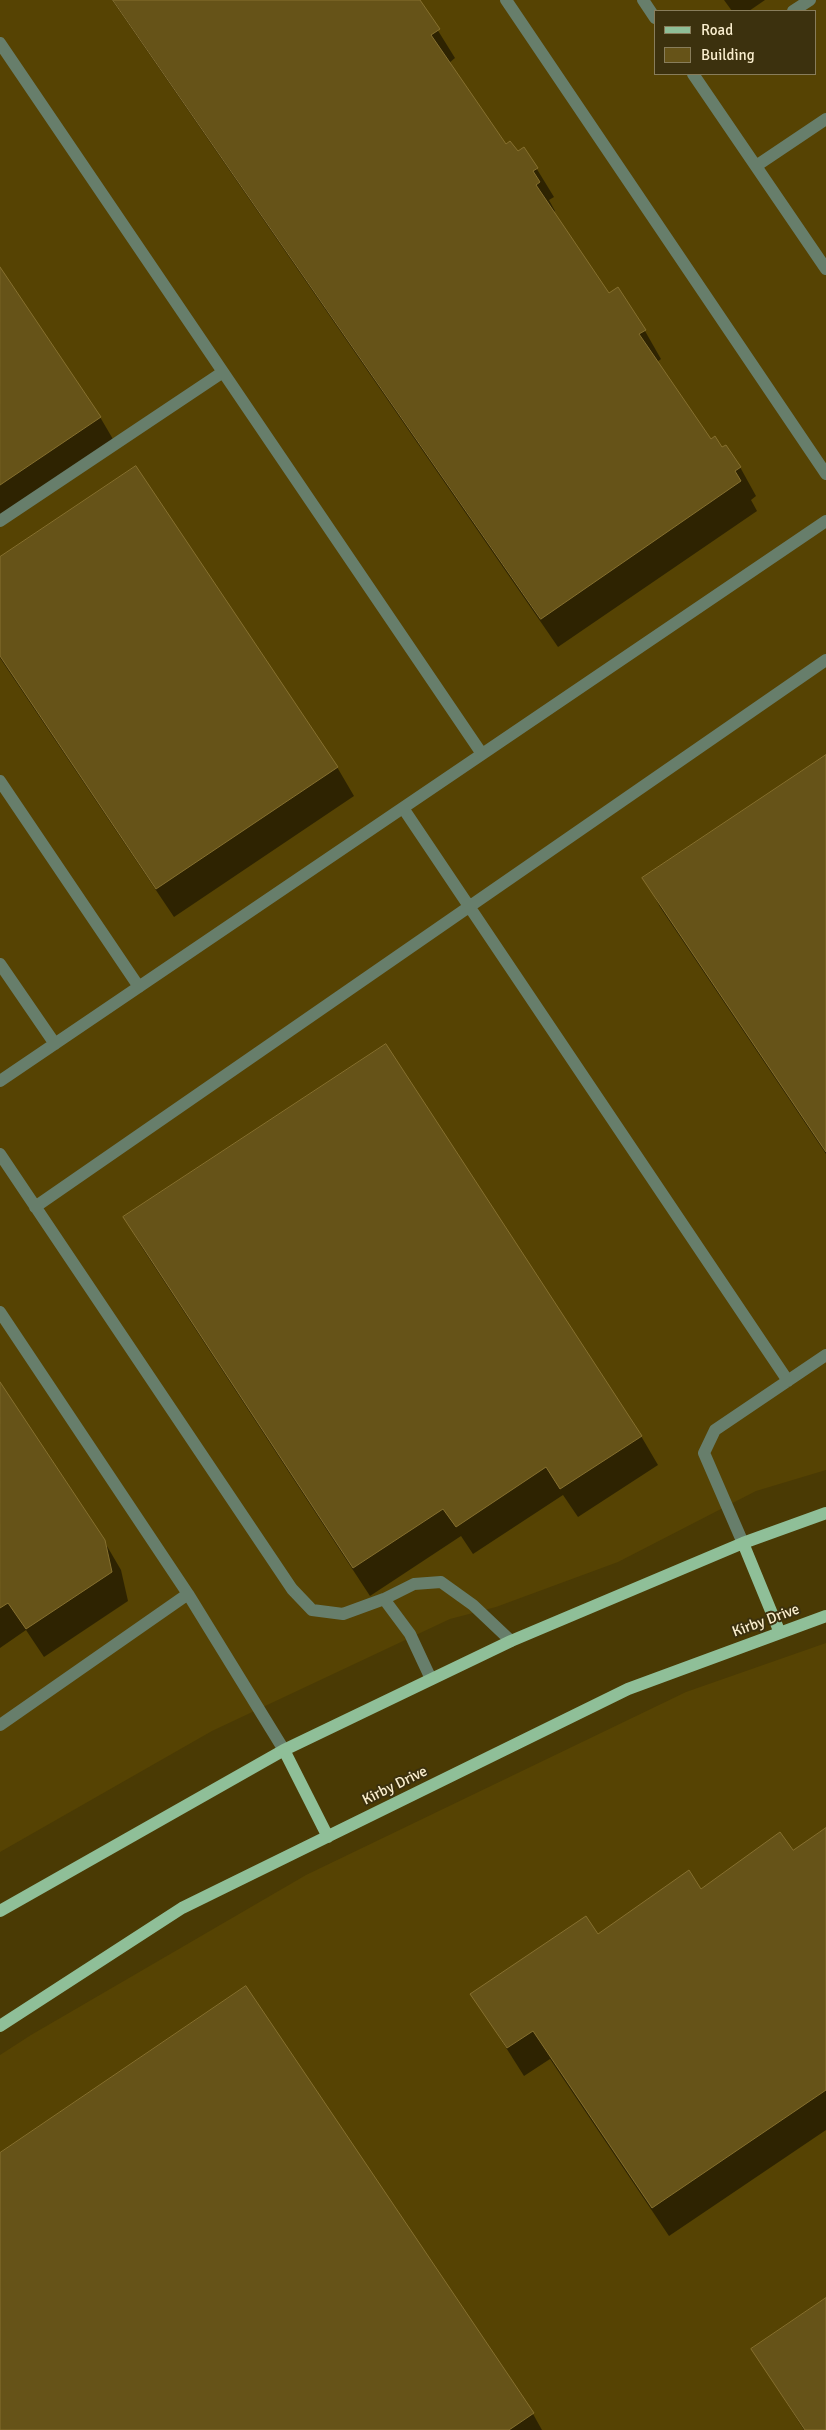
<!DOCTYPE html>
<style>
body{margin:0}
#map{position:relative;width:826px;height:2430px;overflow:hidden;background:#4a3a04;font-family:Signika,sans-serif}
canvas{display:block}
.legend{position:absolute;left:654px;top:10px;width:162px;height:65px;box-sizing:border-box;background:#3c310e;border:1px solid #887d5b;margin:0;padding:6px 9px;list-style:none;font-size:15px;color:#faeece}
.legend li{display:flex;align-items:center;gap:10px;height:25px}
.legend b{width:25px;border:1px solid #887d5b}
</style>
<div id="map">
<canvas width="826" height="2430"></canvas>
<ul class="legend">
<li><b style="height:6px;background:#8fbf98"></b>Road</li>
<li><b style="height:14px;background:#665318"></b>Building</li>
</ul>
</div>
<script>
const g = document.querySelector('canvas').getContext('2d');
g.lineJoin = 'round';
function fillPath(path, color) { g.fillStyle = color; g.fill(path, 'evenodd'); }
function stroke(path, color, width, dash) { g.strokeStyle = color; g.lineWidth = width; g.lineCap = dash ? 'butt' : 'round'; g.setLineDash(dash || []); g.stroke(path); }
function write(font, color, halo, rows, align = 'center') {
  g.font = font + ' Signika,sans-serif'; g.lineWidth = 4; g.setLineDash([]); g.textBaseline = 'middle'; g.strokeStyle = halo; g.fillStyle = color; for (const [text, x, y, turn = 0] of rows) {
    g.save(); g.translate(x, y); g.rotate((+turn || 0) * Math.PI / 180); g.textAlign = isNaN(turn) ? turn : align; if (halo) g.strokeText(text, 0, 0); g.fillText(text, 0, 0); g.restore();
  }
}
fillPath(new Path2D(`
 M0 0H826V1470L756 1491 618 1562 496 1607 450 1619 212 1731 0 1852ZM655 11H815V74H655Z
 M826 1643V2430H0V2055L31 2035 306 1875 686 1692Z`), '#564303');
fillPath(new Path2D(`
 M112 0H419L455 58 449 63 506 145 517 152 524 148 554 197 549 200 555 211 553 213 609 295 645 331 661 359 657 362 710 441 740 467 756 496 751 500 757 511 558 647Z
 M724 0H765L749 11H732Z
 M0 269 100 417 117 446 0 525Z
 M0 559 337 767 354 796 174 917 0 658Z
 M826 756V1154L660 907 644 878Z
 M124 1217 641 1436 658 1465 578 1517 563 1495 473 1554 461 1536 370 1596 141 1246Z
 M0 1385 104 1541 121 1570 128 1601 44 1657 26 1630 0 1648Z
 M826 1830V2130L669 2236 550 2059 524 2076 472 1994 700 1891 792 1852Z
 M246 1988 533 2414 542 2430H0V2154Z
 M826 2300V2430H804L752 2349Z`), '#0007');
const building = new Path2D(`
 M113 0H420L440 29 431 35 506 144 510 141 518 151 524 147 538 168 533 171 540 182 536 185 609 293 618 287 646 330 639 334 711 439 715 436 722 447 726 445 741 467 735 471 741 481 541 619Z
 M0 267 101 417 0 485Z
 M136 466 338 767 156 889 0 656V557Z
 M826 755V1152L642 878Z
 M386 1044 642 1436 560 1489 546 1467 456 1527 443 1509 353 1568 123 1217Z
 M0 1382 105 1540 112 1572 26 1629 8 1603 0 1608Z
 M826 1828V2090L652 2208 533 2031 507 2048 470 1994 586 1916 598 1934 689 1870 701 1889 780 1832 793 1850Z
 M246 1986 534 2413 509 2430H0V2153Z
 M826 2298V2430H805L751 2349Z`);
fillPath(building, '#665318');
stroke(building, '#86702f', 1);
stroke(new Path2D(`
 M506 0 826 474
 M643 0 655 18
 M793 11 810 0
 M0 43 482 754
 M693 74 826 269
 M756 166 826 119
 M0 521 223 372
 M0 781 139 987
 M403 808 788 1381
 M0 964 55 1044
 M0 1081 826 521
 M0 1154 292 1589 312 1610 343 1614 384 1599 414 1584 441 1582 473 1605 511 1641
 M35 1207 826 660
 M0 1312 188 1594 284 1750
 M743 1543 704 1453 715 1430 826 1355
 M384 1599 410 1634 431 1679
 M0 1725 188 1594`), '#677e6b', 12);
stroke(new Path2D(`
 M743 1543 780 1633
 M284 1750 328 1837
 M0 1911 284 1750 511 1641 743 1543 826 1513
 M0 2026 182 1908 628 1689 826 1616`), '#8fbf98', 12);
write('15px', '#faeece', '#3c310e', [
 ["Kirby Drive",766,1621,-20],
 ["Kirby Drive",395,1786,-26]
]);
</script>
